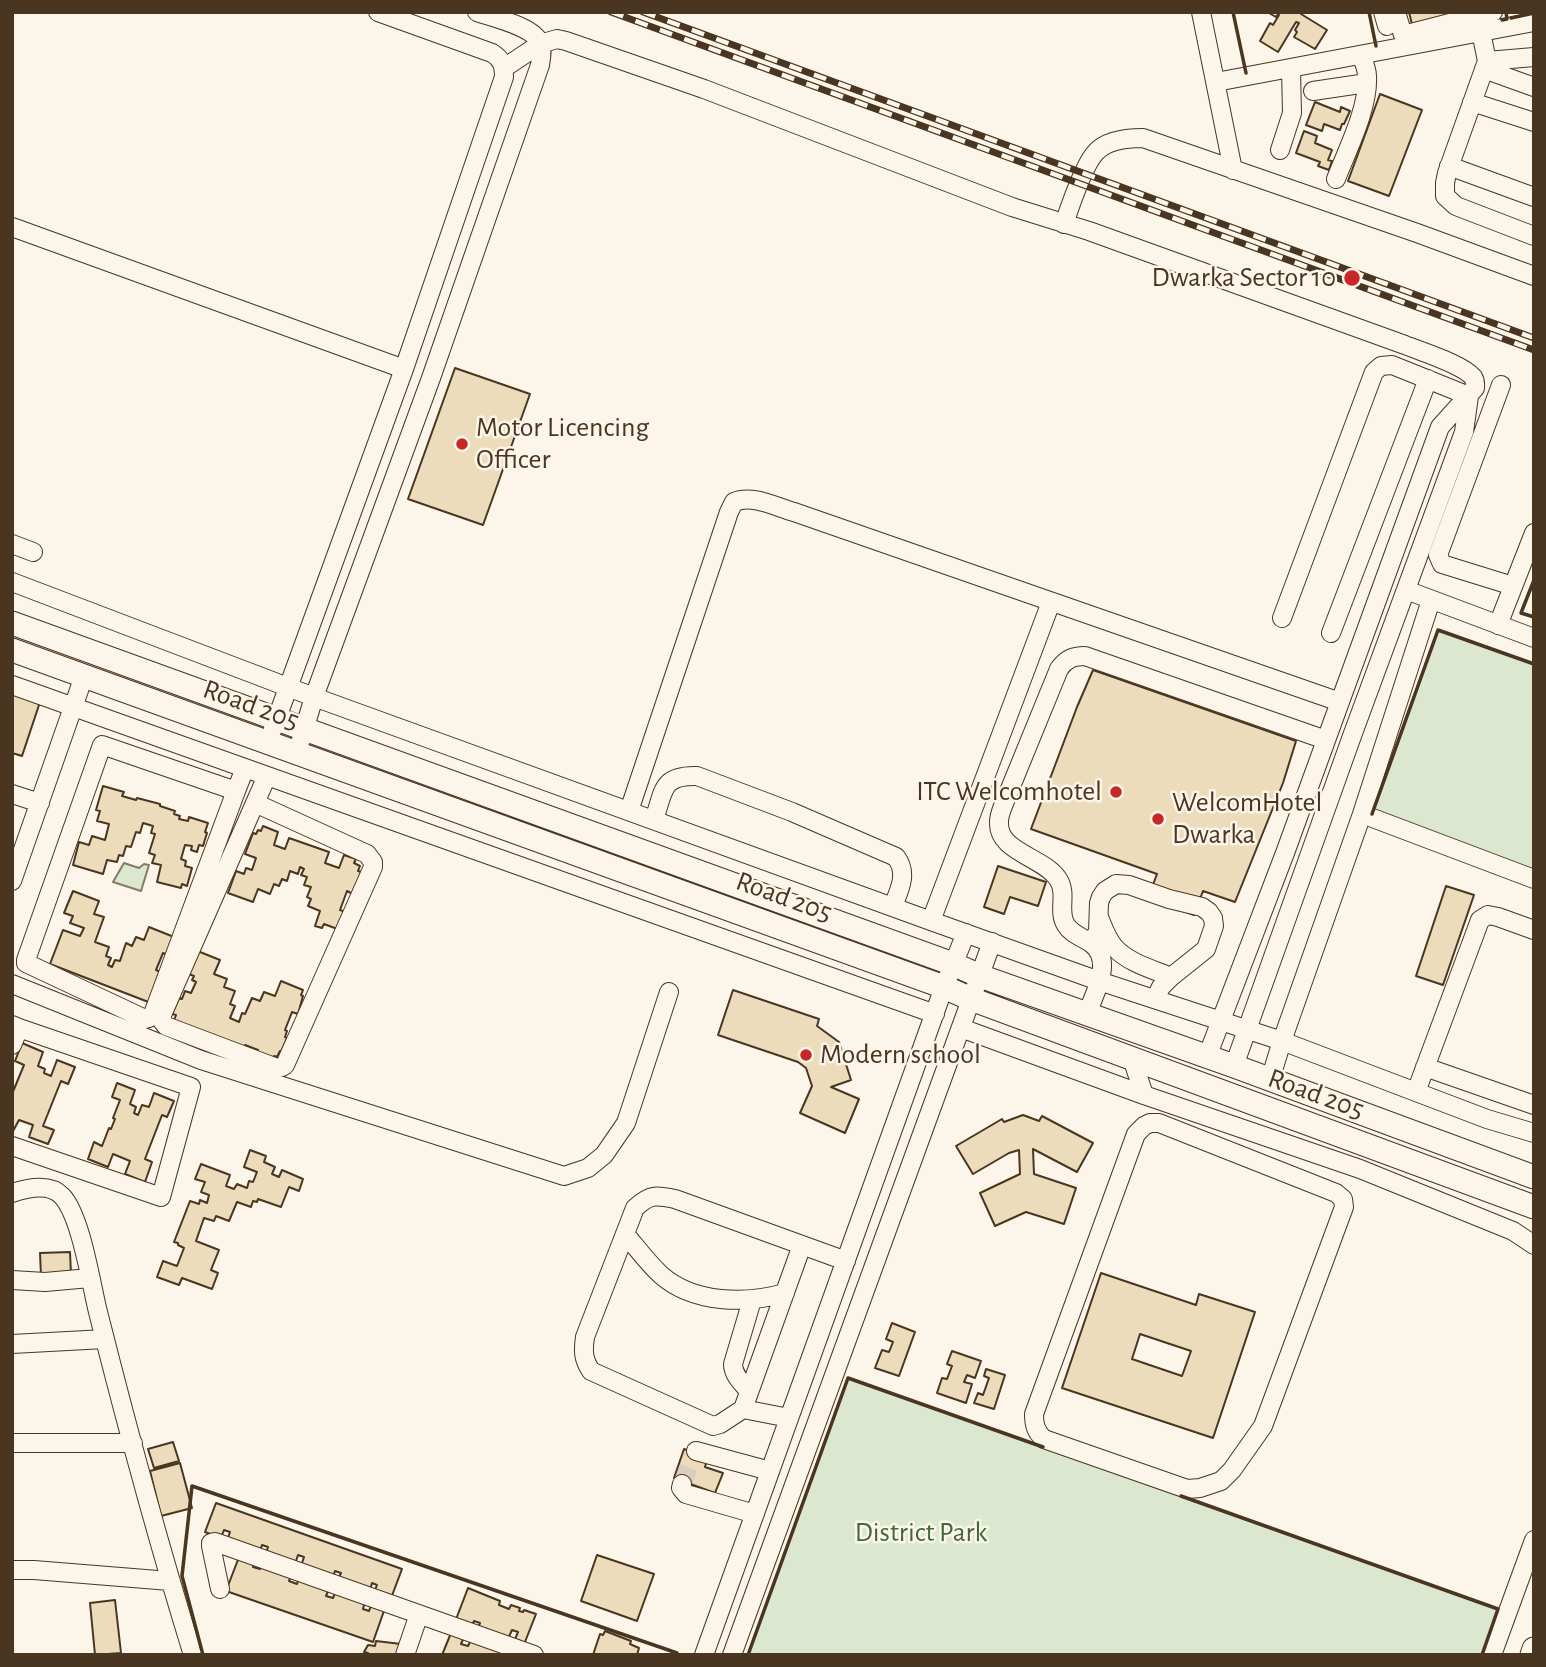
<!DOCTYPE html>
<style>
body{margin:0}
#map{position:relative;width:1546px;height:1667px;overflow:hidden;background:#fbf6e9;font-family:"Alegreya Sans",sans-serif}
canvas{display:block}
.frame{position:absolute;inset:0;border:14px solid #4a3520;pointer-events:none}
</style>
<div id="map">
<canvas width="1546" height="1667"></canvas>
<div class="frame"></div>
</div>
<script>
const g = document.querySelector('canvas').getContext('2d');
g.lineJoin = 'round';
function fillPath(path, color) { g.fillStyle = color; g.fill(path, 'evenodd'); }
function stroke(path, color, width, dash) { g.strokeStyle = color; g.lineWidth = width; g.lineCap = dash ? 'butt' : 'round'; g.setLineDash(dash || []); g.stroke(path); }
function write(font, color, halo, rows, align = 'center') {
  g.font = font + ' "Alegreya Sans",sans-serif'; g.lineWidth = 5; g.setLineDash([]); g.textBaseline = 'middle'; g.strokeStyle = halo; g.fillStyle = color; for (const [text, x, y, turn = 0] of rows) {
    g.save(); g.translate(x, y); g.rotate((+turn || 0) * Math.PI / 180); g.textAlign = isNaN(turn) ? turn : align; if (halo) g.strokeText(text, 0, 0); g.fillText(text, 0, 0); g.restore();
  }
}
const green = new Path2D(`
 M1438 630 1534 664V873L1371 815Z
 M124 863 139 868 144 864 149 865 141 891 113 882Z
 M848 1378 1498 1609 1482 1655H748Z`);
fillPath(green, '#dce7d0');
stroke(green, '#887966', 2);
const building = new Path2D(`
 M1267 12H1302L1301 14 1327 30 1315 49 1294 37 1297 32 1295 30 1299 23 1296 22 1278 52 1260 41 1270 23 1273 25 1279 15 1278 14 1276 17Z
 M1409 12H1466L1413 29Z
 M1380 94 1422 110 1389 196 1348 181Z
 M1315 102 1340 112 1341 107 1350 111 1344 124H1342L1340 130 1324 124 1322 131 1306 125Z
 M1304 131 1317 136 1315 143 1332 150 1328 160 1332 161 1329 170 1318 166 1320 162 1296 153Z
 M455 368 530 394 483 525 408 499Z
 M1093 670 1296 741 1283 783 1235 902 1203 891 1194 915 1148 898 1157 874 1031 829 1077 707Z
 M12 693 40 702 22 756 12 753Z
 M103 786 124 792 122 796 136 800 137 798 160 804V806L175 811 174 814 180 816 179 819 188 821 189 817 208 823 205 832 207 833 203 846 199 845 197 852 191 850 192 846 185 845 181 859 186 861 185 866 192 868 187 886 182 884 181 888 157 882 161 865 152 863 155 855 149 853 155 834 151 833 153 826 143 823 140 833 136 832 131 847 126 846 123 856 119 855 117 862 107 860 103 874 73 865 79 842 89 845 92 836 105 840 109 824 97 821 100 811 96 810Z
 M263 826 278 832 274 845 285 849 289 838 329 852 325 863 339 868 344 855 356 859 354 863 360 866 358 871 361 872 353 894 347 891 340 910 349 913 340 930 324 924 322 928 315 926 320 911 308 906 311 899 307 897 311 887 304 885 307 877 301 875 304 869 300 867 298 874 290 871 287 881 282 879 279 886 274 884 270 894 258 889 253 902 228 893 236 871 244 874 246 868 252 870 256 858 245 854 253 833 256 834 258 830 261 831Z
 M998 866 1046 882 1038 906 1010 897 1004 914 984 907Z
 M1446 886 1474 895 1443 985 1416 976Z
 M73 891 99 901 94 914 104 917 95 942 109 947 106 956 111 958 108 965 112 967 115 960 120 961 126 943 132 946 136 937 144 940 149 927 174 937 172 957 163 953 156 970 163 973 151 1003 50 964 63 930 80 936 84 928 70 923 73 916 64 913Z
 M195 950 220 960 214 974 227 979 224 987 235 991 230 1004 235 1006 230 1018 239 1022 242 1013 245 1014 252 998 260 1001 264 992 275 996 281 981 303 990 301 995 303 996 298 1014 292 1012 285 1030 287 1031 285 1037 287 1038 281 1052 280 1051 277 1057 274 1056 273 1058 257 1052 258 1050 245 1045 243 1050 173 1023 176 1015 172 1014 179 998 182 999 185 991 191 993 196 982 192 980 194 976 186 973Z
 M733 990 819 1019 817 1026 839 1042 851 1080 831 1087 859 1099 845 1133 800 1113 812 1086 806 1068 798 1062 718 1035Z
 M22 1043 43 1052 38 1066 45 1069 44 1073 51 1076 57 1060 75 1067 68 1084 61 1081 43 1126 54 1130 48 1144 29 1137 33 1125 19 1120 12 1133V1094L24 1065 15 1061Z
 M117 1083 135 1090 130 1104 136 1107 134 1113 138 1115 142 1105 149 1107 154 1093 174 1101 167 1117 162 1115 145 1159 152 1162 145 1182 125 1174 130 1161 113 1154 108 1167 88 1159 94 1142 102 1146 109 1128 111 1129 115 1119 113 1118 120 1100 112 1097Z
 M1023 1115 1039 1121 1042 1116 1093 1143 1077 1172 1033 1149 1034 1174 1076 1188 1064 1224 1026 1212 995 1226 980 1193 1020 1174 1019 1150 1009 1153 973 1174 956 1146 1002 1119 1004 1122Z
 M250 1150 266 1156 264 1162 275 1167 272 1174 279 1177 282 1170 303 1179 299 1191 289 1187 281 1207 258 1199 257 1202 253 1201 251 1207 237 1202 229 1221 216 1216 214 1221 204 1218 196 1241 219 1250 211 1270 218 1273 212 1289 182 1278 179 1285 157 1277 163 1261 177 1266 184 1248 178 1245V1243L174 1242 190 1201 199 1204 200 1200 207 1203 209 1195 201 1192 205 1182 195 1179 201 1164 230 1175 226 1186 234 1189 237 1184 247 1188 249 1181 253 1182 257 1172 244 1167Z
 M70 1252 71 1275 41 1276 40 1253Z
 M1101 1273 1196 1305 1199 1294 1255 1312 1213 1438 1062 1388ZM1140 1334 1191 1351 1182 1376 1132 1359Z
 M892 1323 915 1332 899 1376 875 1368 882 1350 889 1352 893 1342 886 1339Z
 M952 1351 981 1361 975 1378 967 1375 964 1382 972 1384 966 1403 937 1393 942 1378 947 1379 952 1366 947 1364Z
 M986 1369 1005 1375 994 1409 974 1403 978 1393 983 1395 989 1378 984 1376Z
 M173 1442 179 1461 154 1468 148 1449Z
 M684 1449 708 1457 705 1467 723 1473 715 1493 674 1478Z
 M180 1463 192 1508 161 1516 150 1471Z
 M216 1503 402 1569 390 1601 373 1595 377 1585 372 1583 369 1593 337 1582 341 1573 335 1571 332 1580 300 1569 304 1557 298 1555 294 1567 265 1556 268 1547 262 1545 259 1554 226 1543 230 1532 224 1530 221 1538 205 1532Z
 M597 1555 654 1574 637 1621 581 1601Z
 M239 1557 254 1562 253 1567 260 1569 261 1565 291 1575 289 1581 297 1584 299 1578 329 1589 326 1596 333 1598 336 1591 365 1601 363 1609 369 1611 372 1603 385 1608 373 1642 226 1591Z
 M468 1588 500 1601 499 1605 509 1609 511 1605 520 1608 519 1611 523 1612 524 1610 536 1614 523 1647 513 1644 518 1632 512 1630 507 1641 477 1630 480 1623 474 1621 471 1628 455 1622Z
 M115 1600 121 1653 95 1655 90 1603Z
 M605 1631 631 1641 630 1644 639 1648 637 1655H593L600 1634 603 1635Z
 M451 1633 464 1637 461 1644 468 1646 471 1640 500 1651 499 1655H442Z
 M376 1641 401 1644 397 1655H367L368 1653 364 1652 368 1645 375 1646Z`);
fillPath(building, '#ecdcbc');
stroke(building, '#4a3520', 2);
stroke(new Path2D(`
 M682 1484 696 1451`), '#d8cfc1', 18, [18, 9]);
const minor = new Path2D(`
 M1201 12 1233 170
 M1383 12 1387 26
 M1396 12 1403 35 1493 12
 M1481 32 1487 61 1447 173 1445 183V196L1456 206 1534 236
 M1487 61 1534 57
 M504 68 540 44 557 39 566 41 704 89 1012 207 1089 231 1405 345C1422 352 1462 364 1473 377 1476 382 1475 383 1475 388L1440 427 1285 853 1207 1057
 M1484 69 1534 87
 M1216 82 1534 22
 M1313 91 1367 83
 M1472 102 1534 122
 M1280 150 1292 113 1291 69
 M1449 166 1534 197
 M1336 179C1347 150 1369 108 1367 76 1367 69 1364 62 1361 55
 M1064 224C1070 206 1084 164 1096 152 1107 140 1128 138 1143 138L1417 233 1534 276
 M12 227 404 369
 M1501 385 1438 555 1442 564 1513 586
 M12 544 33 552
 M12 582 314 697 931 921 1099 981 1282 1041 1487 1119 1534 1133
 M1406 590 1534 638
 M1282 618 1374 372 1381 366 1392 365 1469 396
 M1498 625 1534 533
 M1331 633 1428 379
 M12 685 935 1014
 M273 729 404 369 504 77C504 66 502 59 492 53L378 12
 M301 740 314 697 431 378 540 65C541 58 543 50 540 43 533 26 494 18 477 12
 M236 791 153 1014 149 1018 145 1019 26 963V960L102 745 236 791 245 768
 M12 794 40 803
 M255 803 367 854 373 862V867L285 1065 282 1067 277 1068 166 1026 162 1021V1015L255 803 267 776
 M629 811 729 512 734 502C752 494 776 507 794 512L1340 702
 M1362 814 1534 879
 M654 820C664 791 661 775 697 776L792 812 896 857C908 873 900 889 893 906
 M12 881 84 676
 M1099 917C1103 927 1107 939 1115 948 1129 963 1152 969 1171 977
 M931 921 1051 602
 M1092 943 1098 931 1099 903 1101 897 1105 891 1116 884 1129 885 1169 899 1202 907 1209 912 1213 918 1214 926 1206 949 1171 977 1161 987 1155 999
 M12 984 201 1060 564 1176 588 1168 604 1155 626 1123 669 992
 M1087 1014C1094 994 1114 961 1092 944 1083 937 1072 935 1066 925 1057 911 1068 894 1058 879 1044 857 997 852 999 822 999 817 1001 811 1003 806L1059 669C1066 659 1073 656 1085 656L1326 740
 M12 1025 19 1028 12 1045
 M961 1028 1144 1095
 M1132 1058 1144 1095 1360 1169 1513 1231 1534 1245
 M1234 1066 1352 736 1464 432 1469 396
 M1425 1067 1534 1105
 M1270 1080 1282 1041 1362 814 1431 600
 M1416 1092 1480 920 1488 915 1498 917 1534 930
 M1150 1123H1159L1336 1193 1343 1199 1344 1207 1263 1426 1232 1470 1221 1481 1200 1488 1187 1489 1044 1439C1036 1432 1034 1425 1034 1414L1136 1134 1144 1126Z
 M12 1146 161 1197 191 1087 19 1028
 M12 1193C27 1188 50 1183 62 1196 81 1216 91 1284 98 1312 127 1427 158 1542 193 1655
 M625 1234C637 1248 648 1263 661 1275 694 1304 746 1304 785 1293
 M12 1280 45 1282 90 1278
 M12 1344 105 1339
 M749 1391C742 1383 733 1375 733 1364L752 1300
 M743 1409 802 1245
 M789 1418 743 1409 720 1424 713 1426 591 1371C583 1359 583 1351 585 1337L635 1208C650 1194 656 1195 675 1199L846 1261
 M12 1443H133
 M696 1451 770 1471
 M682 1484 681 1488 686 1494 755 1514
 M12 1570H34L170 1581
 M220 1589 211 1546V1543L215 1542 534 1655
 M405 1655 419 1614
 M704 1655 944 987 966 933
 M732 1655 992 942
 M1492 1655 1534 1540`);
const major = new Path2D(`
 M12 623 953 964 980 976 1234 1066 1534 1177
 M12 650 944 987 971 999 1534 1207
 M1532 1655 1534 1649`);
stroke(minor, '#4a3520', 20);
stroke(major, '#4a3520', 25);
stroke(minor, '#fbf6e9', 18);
stroke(major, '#fbf6e9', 23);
const rail = new Path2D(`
 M611 12 1534 350
 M643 12 1534 338`);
stroke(rail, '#4a3520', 7);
stroke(rail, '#fbf6e9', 4.5, [13]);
stroke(new Path2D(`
 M1233 12 1246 73
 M1369 12 1376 46
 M1511 18 1534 13
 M1502 20 1507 19 1506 12
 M1534 580 1521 613 1534 617
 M1372 814 1438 630 1534 664
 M1181 1496 1498 1609 1482 1655
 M203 1655 182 1576 192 1486 677 1653 676 1655
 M748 1655 848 1378 1043 1447`), '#4a3520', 3.5);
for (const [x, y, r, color] of [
 [1352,278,9,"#c62828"],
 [462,444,7,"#c62828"],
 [1116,792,7,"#c62828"],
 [1158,819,7,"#c62828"],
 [806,1055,7,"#c62828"]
]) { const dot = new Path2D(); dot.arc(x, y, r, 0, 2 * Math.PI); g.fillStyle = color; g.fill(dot); stroke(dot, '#fbf6e9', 2.5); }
write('28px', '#4a3520', '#fbf6e9', [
 ["Dwarka Sector 10",1336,278,"right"],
 ["Motor Licencing",476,428],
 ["Officer",476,460],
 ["ITC Welcomhotel",1102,792,"right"],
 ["WelcomHotel",1172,803],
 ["Dwarka",1172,835],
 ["Modern school",820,1055]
], 'left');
write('28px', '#4a3520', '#fbf6e9', [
 ["Road 205",251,705,20],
 ["Road 205",784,897,20],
 ["Road 205",1316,1094,20]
]);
write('28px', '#436837', '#fbf6e9', [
 ["District Park",921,1533]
]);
</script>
